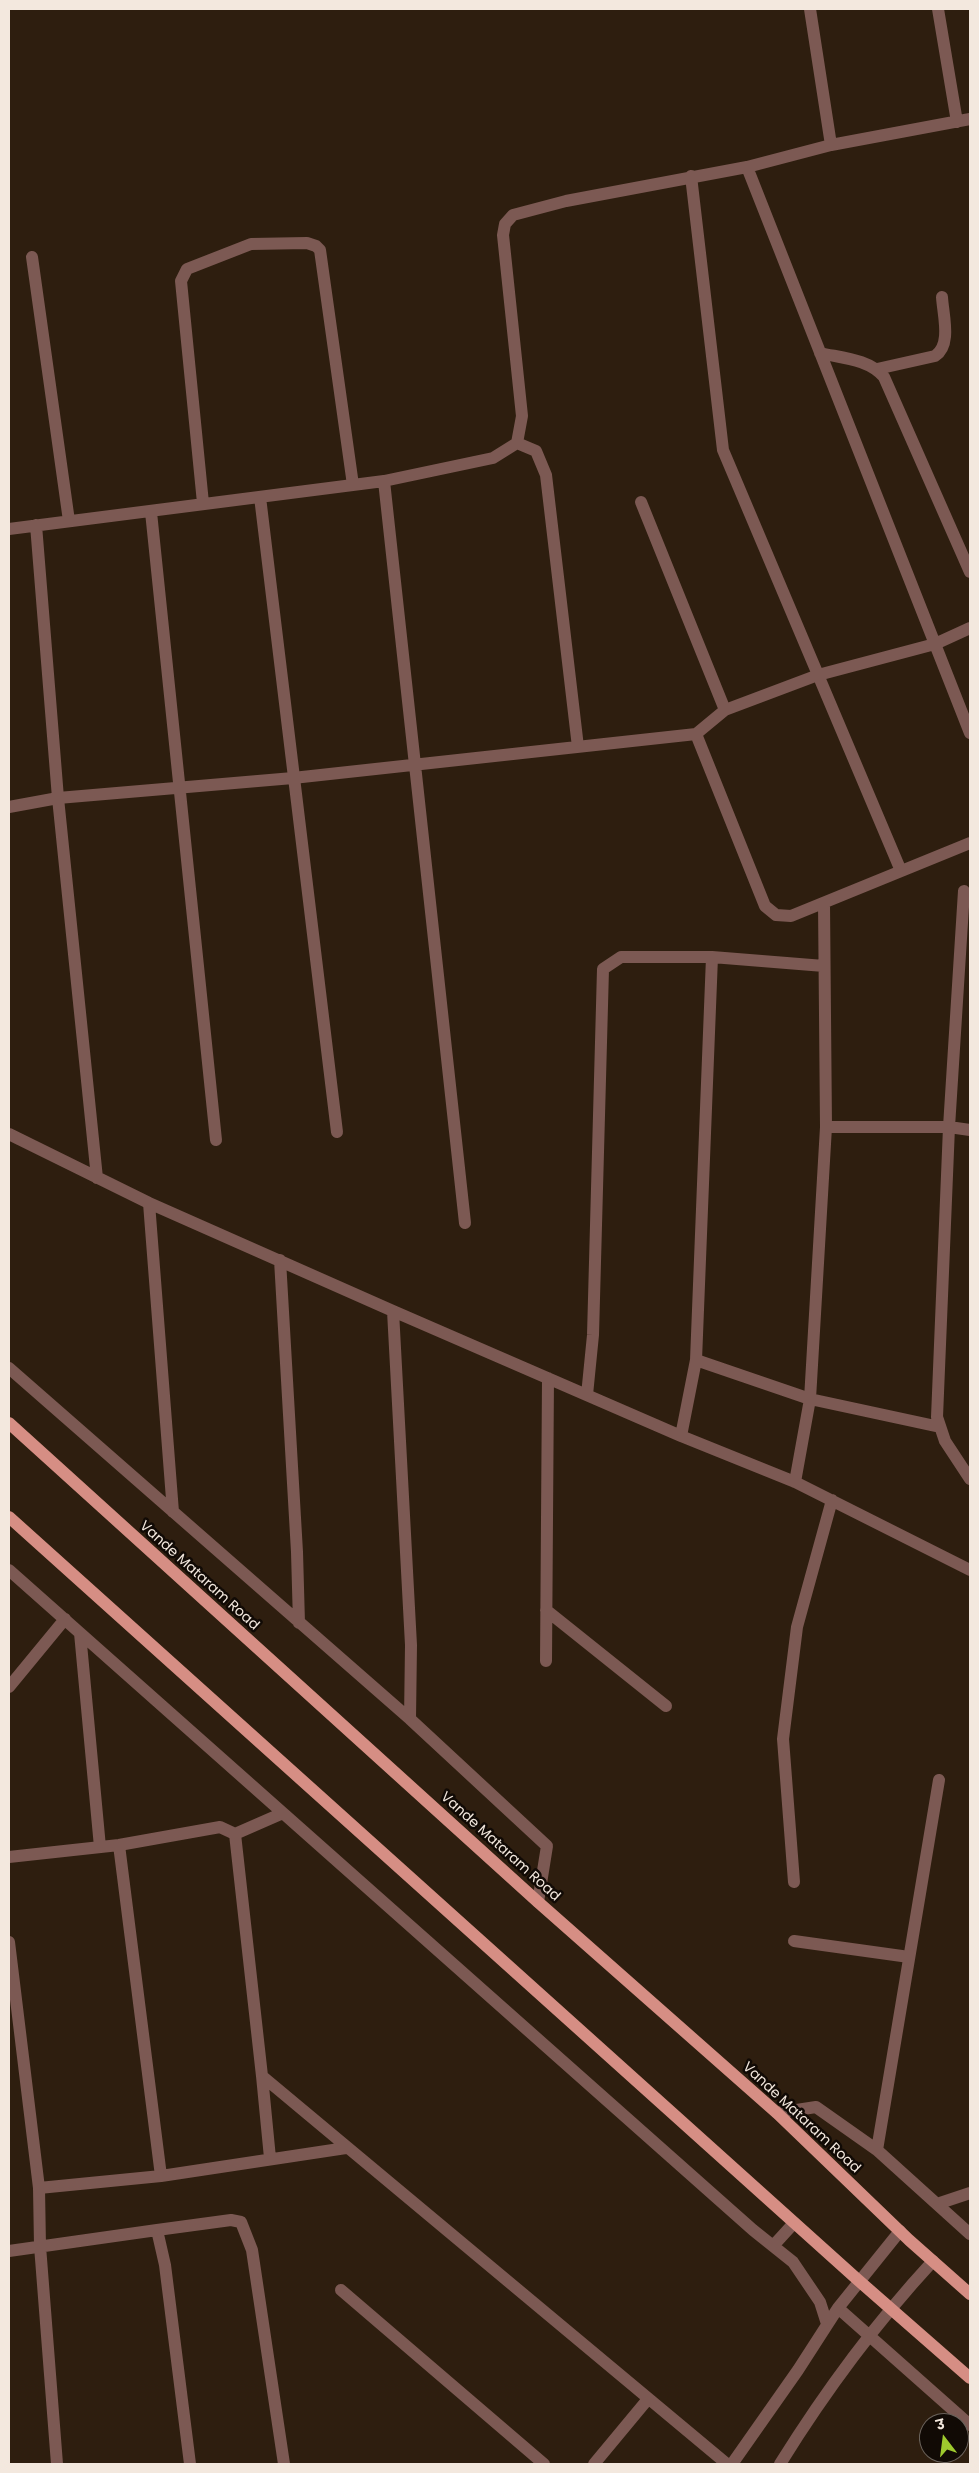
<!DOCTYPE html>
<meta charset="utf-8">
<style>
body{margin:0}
#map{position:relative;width:979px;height:2473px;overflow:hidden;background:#2e1e0f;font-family:Poppins,"Noto Sans Devanagari",sans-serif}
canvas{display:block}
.frame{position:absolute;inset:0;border:10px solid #f3e8de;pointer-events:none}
.north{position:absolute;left:919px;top:2413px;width:50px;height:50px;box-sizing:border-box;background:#110a05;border:1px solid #6b635c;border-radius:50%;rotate:345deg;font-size:14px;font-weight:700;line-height:20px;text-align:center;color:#f3e8de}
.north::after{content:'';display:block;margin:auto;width:18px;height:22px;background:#9eca2e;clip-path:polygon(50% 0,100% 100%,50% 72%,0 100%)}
</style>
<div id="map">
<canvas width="979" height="2473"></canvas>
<div class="frame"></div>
<div class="north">उ</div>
</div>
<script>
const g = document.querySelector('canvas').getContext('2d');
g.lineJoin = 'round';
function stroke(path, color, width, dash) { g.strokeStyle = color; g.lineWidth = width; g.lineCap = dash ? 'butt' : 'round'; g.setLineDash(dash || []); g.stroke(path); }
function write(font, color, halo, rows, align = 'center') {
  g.font = font + ' Poppins,sans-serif'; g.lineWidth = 5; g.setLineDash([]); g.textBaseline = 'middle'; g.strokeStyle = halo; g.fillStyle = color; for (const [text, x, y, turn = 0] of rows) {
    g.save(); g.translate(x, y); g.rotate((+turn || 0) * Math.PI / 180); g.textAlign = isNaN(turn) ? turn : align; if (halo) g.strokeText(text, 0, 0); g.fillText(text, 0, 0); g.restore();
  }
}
stroke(new Path2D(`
 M810 9 831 145
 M938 9 957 122
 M691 176 723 450 901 871
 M32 257 69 521
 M820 353C842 358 869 359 884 377L970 572
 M877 369 935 356C952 345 943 315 942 297
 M517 443 536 451 546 475 578 747
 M384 481 465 1223
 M260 497 337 1132
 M641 502 725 710
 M203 503 181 281 187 269 251 244 307 243 316 246 320 250 353 485
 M151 512 216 1140
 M36 525 58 798 97 1178
 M9 529 384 481 493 458 517 443 522 416 503 235 505 224 513 215 566 201 747 167 831 145 970 119
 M970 628 935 644 970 733
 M696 734 765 906 776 915 791 916 970 843
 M9 807 58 798 293 778 696 734 725 710 818 675 935 644 747 167
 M964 891 949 1127 937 1417 945 1441 970 1479
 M826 1127H949L970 1130
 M9 1134 149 1203 393 1311 681 1436 795 1482 970 1570
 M149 1203 173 1512
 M280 1260 297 1552 299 1623
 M393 1311 411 1645 410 1719
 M696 1360 810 1399 940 1427
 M9 1368 410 1719 547 1846 538 1902
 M587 1395 593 1335 603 969 621 957H712L824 966
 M681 1436 696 1360 712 957
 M795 1482 810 1399 826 1127 824 903
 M9 1570 753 2230 793 2262 820 2302 827 2324
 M546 1610 666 1706
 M80 1633 100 1847
 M546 1661 548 1378
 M9 1687 65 1619
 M235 1834 283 1813
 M119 1845 161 2176
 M9 1857 119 1845 220 1827 235 1834 262 2076 727 2464
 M794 1882 783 1739 797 1627 832 1500
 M794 1941 909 1957
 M9 1942 39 2188
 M262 2076 270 2158
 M777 2113 816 2107 877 2150 970 2234
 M877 2150 939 1780
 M937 2204 970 2193
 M157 2230 231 2220 241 2222 252 2250 284 2464
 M773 2246 794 2223
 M9 2251 157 2230 165 2265 190 2464
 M341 2290 544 2464
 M838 2308 970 2425
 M57 2464 40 2246 39 2188 161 2176 346 2148
 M594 2464 648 2399
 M732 2464 798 2370 838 2308 900 2231
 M780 2464C826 2390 874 2325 933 2261`), '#7c5953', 12);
stroke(new Path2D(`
 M9 1423 538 1902 777 2113 909 2240 970 2294
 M9 1517 858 2280 970 2378`), '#d68e84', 12);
write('14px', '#f3e8de', '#110a05', [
 ["Vande Mataram Road",199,1576,42],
 ["Vande Mataram Road",500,1847,42],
 ["Vande Mataram Road",801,2118,43]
]);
</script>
